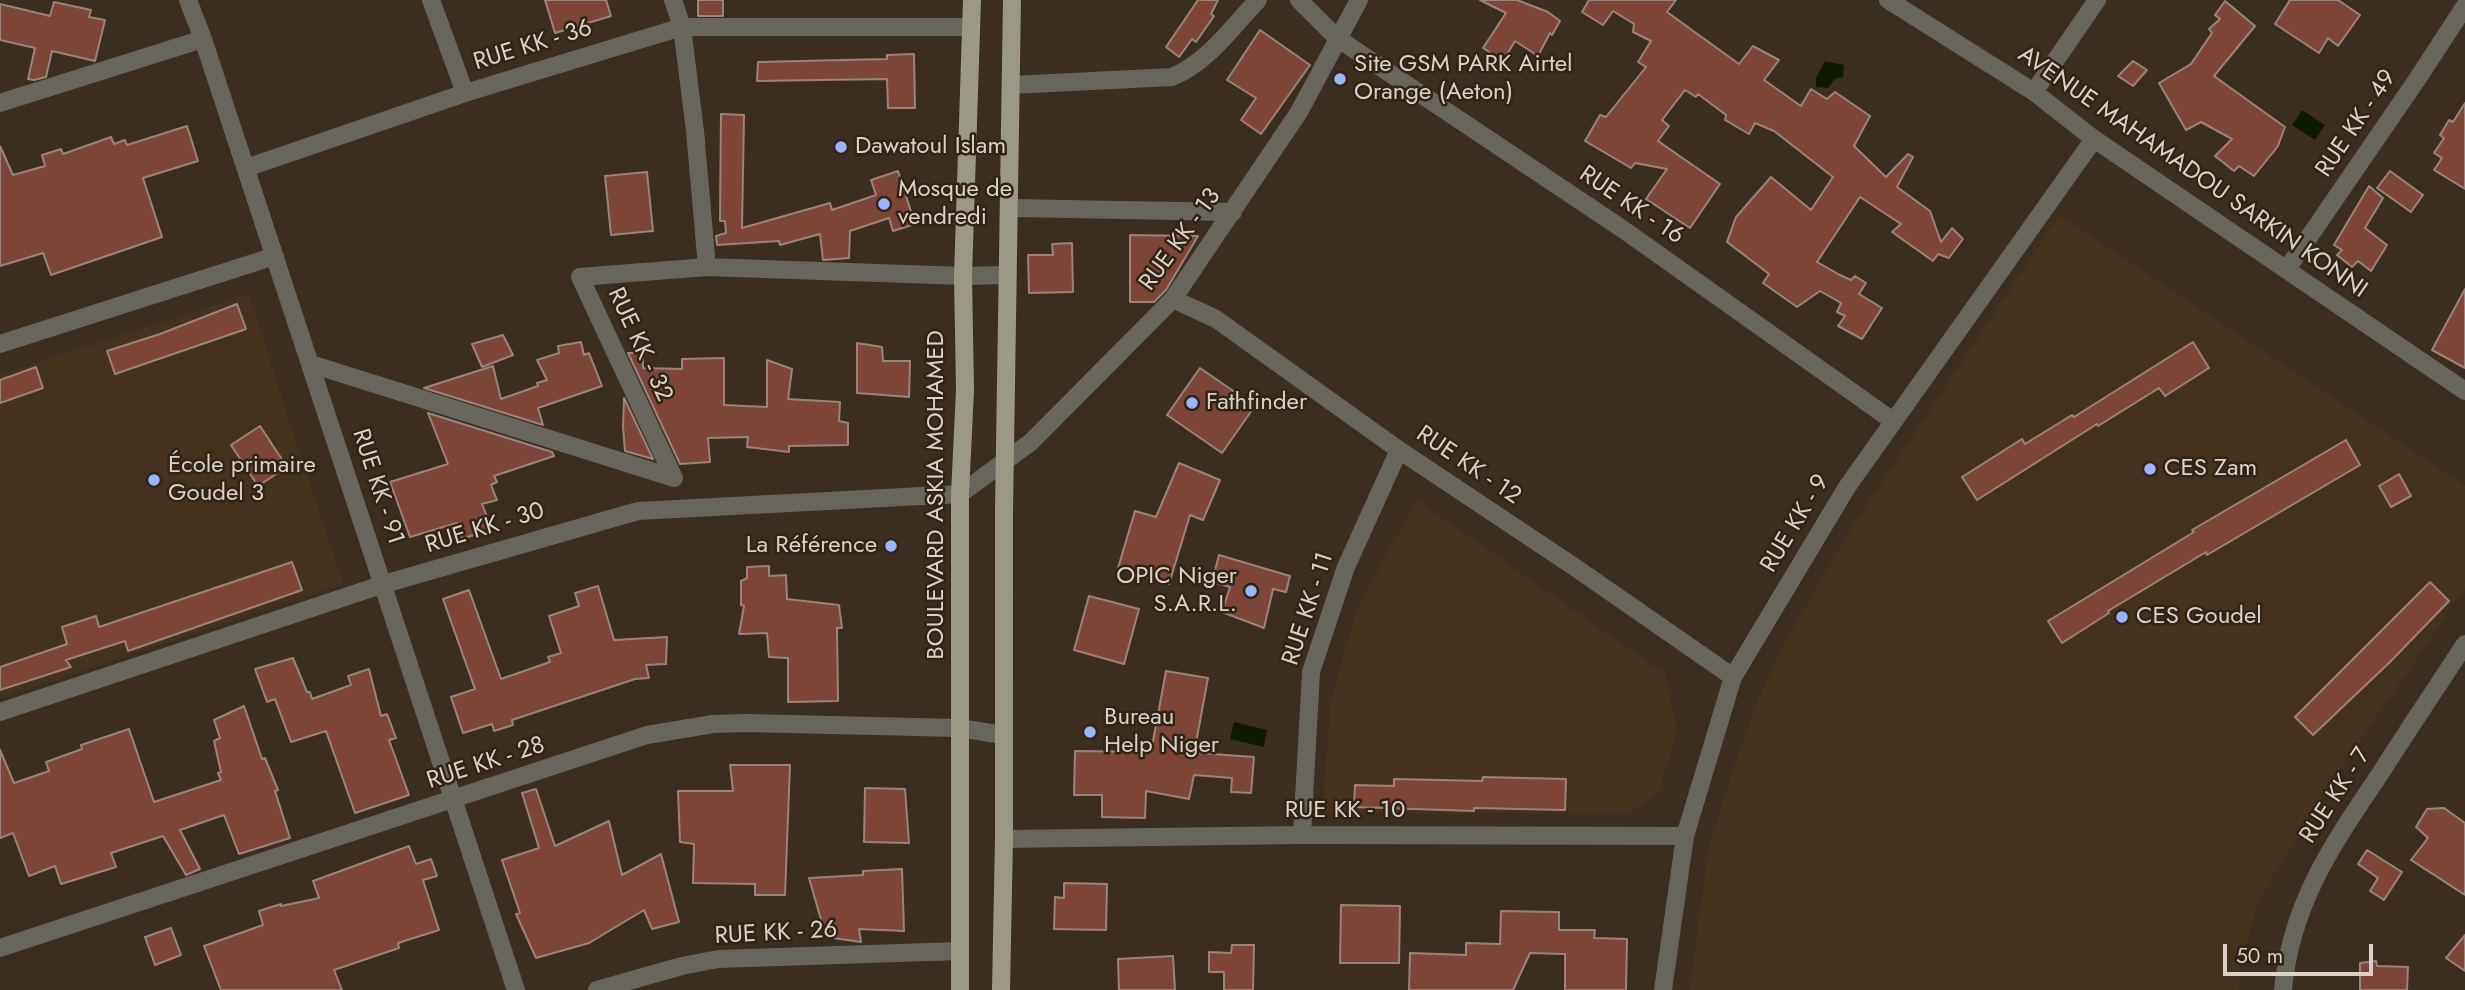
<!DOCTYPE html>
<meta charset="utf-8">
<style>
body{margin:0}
#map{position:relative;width:2465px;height:990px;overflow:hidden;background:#3b2d20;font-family:Jost,sans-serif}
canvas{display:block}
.scale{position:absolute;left:2223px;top:944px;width:150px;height:32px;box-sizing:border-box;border:4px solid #dad1c9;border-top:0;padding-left:9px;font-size:21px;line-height:24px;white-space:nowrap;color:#dad1c9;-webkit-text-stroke:5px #312316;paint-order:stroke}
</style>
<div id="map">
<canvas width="2465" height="990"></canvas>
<div class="scale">50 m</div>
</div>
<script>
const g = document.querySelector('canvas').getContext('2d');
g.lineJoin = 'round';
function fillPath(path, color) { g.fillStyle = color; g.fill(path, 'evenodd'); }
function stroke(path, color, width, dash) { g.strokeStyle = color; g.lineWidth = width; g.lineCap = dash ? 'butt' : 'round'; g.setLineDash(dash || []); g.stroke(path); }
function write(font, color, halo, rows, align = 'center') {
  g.font = font + ' Jost,sans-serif'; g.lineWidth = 5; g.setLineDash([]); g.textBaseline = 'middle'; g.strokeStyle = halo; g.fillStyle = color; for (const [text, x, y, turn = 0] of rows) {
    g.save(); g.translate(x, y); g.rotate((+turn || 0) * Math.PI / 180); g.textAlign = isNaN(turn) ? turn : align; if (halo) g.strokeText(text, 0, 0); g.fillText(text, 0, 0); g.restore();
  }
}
fillPath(new Path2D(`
 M2060 215 2465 486V588L2331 783 2276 870 2256 908 2242 959 2239 990H1690L1708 852 1732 771 1760 696 1784 643 1852 528Z
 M248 294 343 584 0 698V375Z
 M1417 500 1665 674 1677 728 1660 791 1629 813 1322 814 1331 701 1357 609Z`), '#44321f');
fillPath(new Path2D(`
 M1825 61 1844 65 1843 77 1835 79 1828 88 1816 87V78Z
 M2302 110 2325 125 2315 140 2292 125Z
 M1234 722 1267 730 1264 747 1230 739Z`), '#0f1a02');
const building = new Path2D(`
 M545 0H606L611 16 555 33Z
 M698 0H723V16H698Z
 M1198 0H1218L1211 14 1214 16 1196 42 1192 39 1179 57 1166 47Z
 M1480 0H1517L1548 12 1560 21 1552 35 1550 33 1538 56 1515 41 1503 61 1483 48 1506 13Z
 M1589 0H1676L1667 12 1739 64 1753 46 1779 60 1764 80 1801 106 1811 89 1827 99 1835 92 1870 116 1854 146 1886 177 1908 154 1913 157 1897 187 1930 211 1941 242 1952 228 1963 239 1949 258 1938 254 1933 261 1892 232 1901 224 1860 197 1817 262 1840 275 1851 280 1855 276 1866 283 1859 294 1882 308 1862 339 1838 326 1845 316 1837 312 1841 303 1820 291 1797 307 1763 283 1769 274 1727 242 1736 217 1771 177 1811 210 1833 177 1774 131 1755 123 1749 134 1725 120 1726 115 1698 94 1696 97 1685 90 1662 120 1669 126 1658 141 1720 184 1690 228 1646 199 1667 169 1635 163 1631 168 1585 141 1600 115 1606 117 1646 67 1638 62 1651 41 1633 32 1634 24 1613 11 1603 25 1582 12Z
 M2290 0H2338L2360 15 2338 46 2328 38 2319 53 2275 24Z
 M2225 1 2255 26 2214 76 2285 127 2278 146 2254 176 2239 166 2234 171 2215 156 2232 139 2201 122 2186 130 2159 83 2191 64 2212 33 2209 29 2220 19 2215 15Z
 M54 2 91 10 89 17 105 20 95 61 52 51 46 77 34 80 28 79 35 48 0 40V4L50 16Z
 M1260 30 1310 65 1261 134 1241 120 1256 98 1227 80Z
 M914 54 915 108H888L887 79 757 81 758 62 887 59V55Z
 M2133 61 2147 70 2133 86 2118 76Z
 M2465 103V189L2434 170 2442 158 2434 153 2444 138 2440 135 2449 120 2453 122Z
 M721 114 744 115 742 228 830 203 832 210 876 195 871 180 898 171 915 224 893 231 889 218 850 231 849 258 823 260 820 234 780 245 779 241 717 245 716 236 726 233 725 221H720Z
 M187 126 198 161 143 178 162 237 51 275 43 253 0 266V146L13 175 45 166 42 155 61 149 63 154 111 137 114 144 125 140 127 145Z
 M2390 171 2423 195 2411 212 2377 188Z
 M647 172 653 231 611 235 605 176Z
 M2369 186 2383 198 2365 228 2387 245 2371 271 2358 261 2352 267 2337 255 2342 250 2334 245Z
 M1130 235 1198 236 1166 290 1154 302H1130Z
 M1072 243 1073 292 1029 293 1028 255H1053L1052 244Z
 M2465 289V368L2432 350Z
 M237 304 246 329 115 374 107 351 160 334Z
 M503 335 513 355 482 367 472 344Z
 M581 342 584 355 589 353 602 386 538 408 543 425 424 388 493 366 501 399 538 386 537 383 547 380 537 360 559 353 558 346Z
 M2193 342 2209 368 2165 396 2159 388 2098 426 2097 424 1977 500 1962 477 2022 439 2025 444 2072 415 2074 417Z
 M857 343 882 347 883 361H910L909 397 857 393Z
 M628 353H643V368L682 369V359L724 358V405L767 407V360L792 369 788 399 840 402 839 421 848 423V445L789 446V452L747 447 748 437 708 438 710 462 680 464Z
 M36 367 43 388 0 403V380Z
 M1200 368 1255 406 1222 453 1167 415Z
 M624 398 653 459 625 451 623 427Z
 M428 413 552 452 554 456 494 476 497 482 491 485 497 500 482 504 492 529 462 539 457 523 410 537 390 482 448 464Z
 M260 426 287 467 258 486 231 445Z
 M2346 440 2360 465 2207 555 2206 552 2108 611 2109 613 2062 643 2048 621 2194 532 2192 530Z
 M1179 463 1220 480 1203 520 1190 515 1169 584 1118 568 1135 511 1156 517Z
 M2399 474 2411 496 2391 507 2379 486Z
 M1219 555 1290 576 1286 592 1273 589 1264 628 1222 612 1230 587 1212 582Z
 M292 562 302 590 128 651 125 641 66 660 71 667 0 690V667L67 644 62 627 96 616 99 627Z
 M769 566V576L786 575 787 599 839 605 842 628H837L838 701 788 702V658L769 657 767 633 739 634 744 606 741 605V581L747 578V567Z
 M2430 582 2449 601 2390 662 2313 735 2295 717Z
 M598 586 614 640 667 637 666 664 646 665 649 678 635 679 512 720 513 725 494 731 492 724 463 733 451 697 475 689 443 599 469 590 501 679 550 662 548 657 561 653 549 616 579 606 575 593Z
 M1089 596 1139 609 1124 664 1074 650Z
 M293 658 307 692H310L312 699 351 685 348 676 369 669 381 716 387 714 396 738 389 740 409 795 355 813 326 731 291 742 275 699 267 702 255 669Z
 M1166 671 1208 678 1195 748H1199L1198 753 1254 757 1251 793 1231 792 1232 778 1194 775 1189 799 1146 791 1145 818 1102 817V795H1074L1075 751 1151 752Z
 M244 706 262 759 265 758 278 790 275 791 290 838 239 854 224 815 180 830 200 869 186 875 163 836 111 853 116 867 61 884 55 866 29 876 13 833 0 838V750L14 783 49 771 46 762 82 749 81 745 129 729 154 802 221 780 218 773 221 772 214 741 220 738 214 720Z
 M730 765H790L785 895H755V884L693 883 694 844 680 842 678 791H733Z
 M1483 777 1566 779 1565 810 1474 808V811L1354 807 1355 785 1394 786V779L1482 781Z
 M865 788 905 789 909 843 864 842Z
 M536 789 555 846 609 821 622 875 661 854 679 922 652 929 644 910 589 943 536 958 516 914 520 913 502 860 539 848 522 793Z
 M2444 808 2465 823V895L2411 860 2428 838 2416 827 2427 809Z
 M409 846 416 864 431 859 437 876 423 880 439 930 398 943 399 948 334 970 342 990H221L204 946 263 925 259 911 281 904V906L319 898 313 881Z
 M2367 850 2402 872 2384 900 2370 891 2378 878 2358 864Z
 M902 869 904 931 859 929 861 942 826 937 809 878 863 875V871Z
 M1064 883 1107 884 1106 930 1054 929 1055 897 1064 898Z
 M1341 905 1400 906 1399 963H1340Z
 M1501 911 1559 912V930H1595L1594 938 1627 939 1626 990H1565V954L1530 953 1513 990H1409L1410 953 1466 955V943L1500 944Z
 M171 928 181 955 155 965 145 937Z
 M2465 935V971L2446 958Z
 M1232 945H1254L1253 990H1224V972H1209V952L1231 953Z
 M1173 956 1175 990H1119L1118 959Z
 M2376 961 2377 966 2408 967 2407 990H2360V963Z`);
fillPath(building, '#7d4537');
stroke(building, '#9a837d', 2);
stroke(new Path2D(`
 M188 0 203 39 516 990
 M431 0 465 93
 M673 0 682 27 695 131 707 267
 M1299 0 1337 38 1624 230 1893 421
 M1888 0 2034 92 2094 139 2465 391
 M1012 85 1172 77C1208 62 1231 28 1258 0
 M2034 92 2097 0
 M0 103 203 39
 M246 168 465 93 682 27H971
 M1010 208 1233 212
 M2287 269 2416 81 2465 6
 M1173 299 1216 319 1399 450 1576 568 1733 677
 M0 344 275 256
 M311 364 674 478 580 277 707 267 963 276 1008 275
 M0 712 384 584 638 511 960 494 1031 442 1173 299 1299 112 1359 0
 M1302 835 1311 672 1346 567 1399 450
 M1004 839 1302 835 1685 836
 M0 948 647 735 713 724 747 723 959 728 1003 735
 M597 990 682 966 718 959 960 951
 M1663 990 1685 836 1733 677 1847 487 2094 139
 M2283 990C2291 903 2333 844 2380 774 2408 730 2437 687 2465 644`), '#67655c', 18);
stroke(new Path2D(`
 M960 990V494L965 390 963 276 972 0
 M1001 990 1004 839V511L1012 0`), '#9c9886', 18);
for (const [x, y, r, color] of [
 [1340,79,7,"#99b5fd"],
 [841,147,7,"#99b5fd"],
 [884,204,7,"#99b5fd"],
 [1192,403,7,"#99b5fd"],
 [2150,469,7,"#99b5fd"],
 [154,480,7,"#99b5fd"],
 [891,546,7,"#99b5fd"],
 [1251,591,7,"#99b5fd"],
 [2122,617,7,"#99b5fd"],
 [1090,732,7,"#99b5fd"]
]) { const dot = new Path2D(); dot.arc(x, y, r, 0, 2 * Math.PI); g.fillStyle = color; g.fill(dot); stroke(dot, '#312316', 2.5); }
write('24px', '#dad1c9', '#312316', [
 ["RUE KK - 36",533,46,-17],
 ["RUE KK - 49",2357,124,-56],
 ["AVENUE MAHAMADOU SARKIN KONNI",2192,173,35],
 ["RUE KK - 16",1631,206,34],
 ["RUE KK - 13",1181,240,-54],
 ["RUE KK - 32",639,345,65],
 ["RUE KK - 12",1468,466,34],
 ["RUE KK - 91",377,487,72],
 ["BOULEVARD ASKIA MOHAMED",937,495,-90],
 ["RUE KK - 9",1796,524,-59],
 ["RUE KK - 30",485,529,-17],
 ["RUE KK - 11",1309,609,-72],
 ["RUE KK - 28",486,764,-18],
 ["RUE KK - 7",2336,796,-57],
 ["RUE KK - 10",1345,811],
 ["RUE KK - 26",776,934,-3]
]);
write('24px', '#dad1c9', '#312316', [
 ["Site GSM PARK Airtel",1354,65],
 ["Orange (Aeton)",1354,93],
 ["Dawatoul Islam",855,147],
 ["Mosque de",898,190],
 ["vendredi",898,218],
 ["Fathfinder",1206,403],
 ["École primaire",168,466],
 ["Goudel 3",168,494],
 ["CES Zam",2164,469],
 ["La Référence",877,546,"right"],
 ["OPIC Niger",1237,577,"right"],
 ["S.A.R.L.",1237,605,"right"],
 ["CES Goudel",2136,617],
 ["Bureau",1104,718],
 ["Help Niger",1104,746]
], 'left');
</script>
